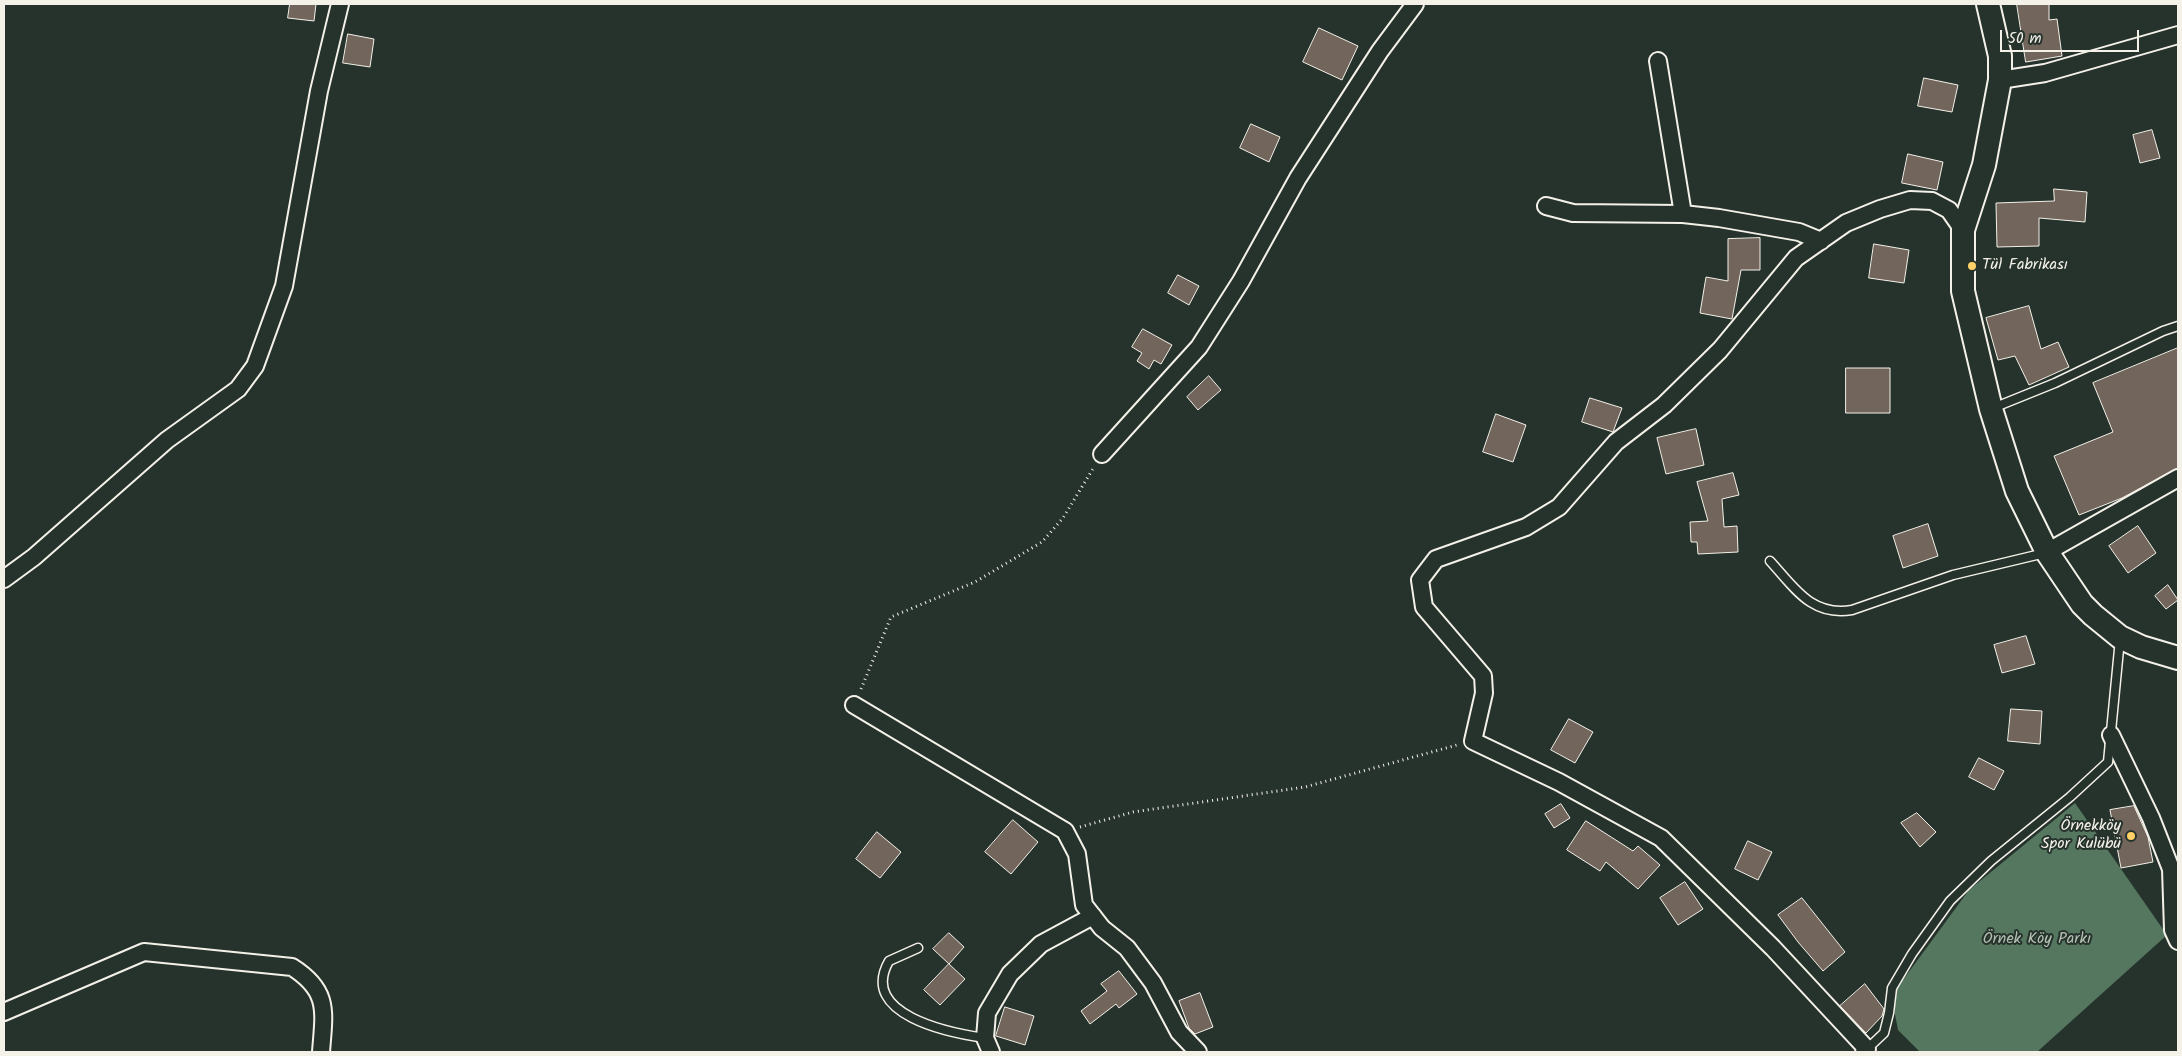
<!DOCTYPE html>
<meta charset="utf-8">
<style>
body{margin:0}
#map{position:relative;width:2182px;height:1056px;overflow:hidden;background:#26332d;font-family:Kalam,sans-serif}
canvas{display:block}
.frame{position:absolute;inset:0;border:5px solid #f4f1e8;pointer-events:none}
.scale{position:absolute;left:2000px;top:30px;width:139px;height:22px;box-sizing:border-box;border:2px solid #f4f1e8;border-top:0;padding-left:6px;font-size:15px;line-height:18px;white-space:nowrap;color:#f4f1e8;-webkit-text-stroke:4px #26332d;paint-order:stroke}
</style>
<div id="map">
<canvas width="2182" height="1056"></canvas>
<div class="frame"></div>
<div class="scale">50 m</div>
</div>
<script>
const g = document.querySelector('canvas').getContext('2d');
g.lineJoin = 'round';
function fillPath(path, color) { g.fillStyle = color; g.fill(path, 'evenodd'); }
function stroke(path, color, width, dash) { g.strokeStyle = color; g.lineWidth = width; g.lineCap = dash ? 'butt' : 'round'; g.setLineDash(dash || []); g.stroke(path); }
function write(font, color, halo, rows, align = 'center') {
  g.font = font + ' Kalam,sans-serif'; g.lineWidth = 4; g.setLineDash([]); g.textBaseline = 'middle'; g.strokeStyle = halo; g.fillStyle = color; for (const [text, x, y, turn = 0] of rows) {
    g.save(); g.translate(x, y); g.rotate((+turn || 0) * Math.PI / 180); g.textAlign = isNaN(turn) ? turn : align; if (halo) g.strokeText(text, 0, 0); g.fillText(text, 0, 0); g.restore();
  }
}
fillPath(new Path2D(`
 M2075 803 2167 935 2037 1052H1920L1898 1030 1894 1009 1897 988 1969 890Z`), '#55765f');
const building = new Path2D(`
 M290 4H316L314 21 288 18Z
 M2017 4H2049V20L2057 19 2062 56 2026 62Z
 M1319 28 1358 46 1342 80 1303 62Z
 M348 34 374 39 370 67 343 63Z
 M1924 78 1958 85 1952 112 1918 106Z
 M1251 124 1280 137 1269 162 1240 148Z
 M2152 130 2160 158 2140 163 2133 135Z
 M1908 154 1943 162 1937 190 1902 183Z
 M2054 189 2087 192 2085 222 2039 218V246L1997 247 1996 203 2054 201Z
 M1760 238V270H1741L1732 319 1700 313 1706 277 1728 281V239Z
 M1874 244 1909 250 1904 283 1869 278Z
 M1178 275 1199 286 1189 305 1168 293Z
 M2029 306 2041 349 2058 342 2069 367 2029 385 2015 356 1998 360 1986 318Z
 M1143 329 1172 345 1161 364 1154 360 1149 369 1137 361 1142 353 1132 347Z
 M2178 348V468L2122 498 2079 515 2054 456 2113 432 2093 383Z
 M1846 368H1890V413H1846Z
 M1209 376 1221 390 1198 410 1187 397Z
 M1590 398 1622 408 1613 432 1582 422Z
 M1496 414 1526 425 1513 462 1483 452Z
 M1696 429 1704 465 1666 474 1657 438Z
 M1733 473 1739 495 1722 499 1724 527 1737 526 1738 552 1698 554 1697 542H1691L1690 522 1708 521 1697 482Z
 M1928 524 1938 556 1903 568 1893 536Z
 M2138 526 2156 553 2128 573 2109 546Z
 M2168 585 2178 600 2166 609 2155 596Z
 M2026 636 2035 664 2002 673 1994 645Z
 M2011 709 2042 711 2040 744 2008 741Z
 M1569 719 1593 732 1575 763 1551 750Z
 M1979 758 2004 771 1994 790 1969 777Z
 M1561 804 1570 818 1554 828 1545 814Z
 M2134 806 2148 837 2153 862 2121 868 2110 810Z
 M1917 813 1936 832 1920 847 1901 823Z
 M1013 820 1038 842 1011 874 985 852Z
 M1586 821 1633 851 1638 846 1660 865 1638 889 1606 862 1600 871 1567 850Z
 M877 832 901 852 880 878 856 859Z
 M1748 841 1772 852 1758 880 1735 869Z
 M1685 882 1703 909 1678 925 1660 898Z
 M1802 898 1845 952 1823 971 1798 942 1778 915Z
 M949 933 964 947 949 964 933 949Z
 M949 964 965 979 940 1005 924 990Z
 M1119 971 1137 994 1119 1008 1116 1004 1090 1024 1081 1011 1107 991 1101 984Z
 M1865 984 1884 1009 1882 1016 1866 1033 1840 1006Z
 M1200 993 1213 1027 1195 1034 1189 1028 1179 1001Z
 M1005 1007 1034 1016 1025 1045 996 1036Z`);
fillPath(building, '#71655c');
stroke(building, '#f4f1e8', 1);
const lane = new Path2D(`
 M1993 408 2055 383 2163 331 2178 326
 M1770 561C1794 587 1811 617 1852 610L1953 575 2045 553
 M918 948 889 961C858 1015 950 1033 985 1038
 M1867 1049 1884 1033 1889 1013 1892 988 1912 954 1950 901 1991 861 2070 797 2108 762 2120 639`);
const street = new Path2D(`
 M1658 61 1683 214
 M2000 80 2045 73 2178 35
 M1546 206 1573 213 1683 214 1719 218 1799 232 1821 241
 M1102 454 1199 347 1241 281 1298 178 1380 51 1415 4
 M2047 552 2178 478
 M4 579 34 557 167 440 238 389 255 366 284 286 319 91 340 4
 M854 705 1065 831 1077 854 1084 905 1102 928 1127 948 1153 983 1179 1032 1198 1052
 M2111 735 2151 818 2171 869 2173 930 2178 941
 M4 1012 144 952 292 967C330 991 324 1012 321 1052
 M991 1052 985 1038 987 1013 1010 974 1041 944 1093 916
 M1864 1052 1867 1049 1773 948 1661 838 1559 782 1473 741 1484 693 1483 676 1424 607 1420 580 1436 559 1526 527 1559 507 1616 442 1664 405 1720 350 1796 258 1846 223 1880 209 1910 200 1932 201 1949 210 1963 230`);
const secondary = new Path2D(`
 M1988 4 2000 56V80L1984 165 1963 230V291L1991 409 2017 491 2047 552 2082 604 2093 615 2120 637 2141 647 2178 658`);
stroke(lane, '#f4f1e8', 11);
stroke(street, '#f4f1e8', 20);
stroke(secondary, '#f4f1e8', 26);
stroke(new Path2D(`
 M861 689 891 617 975 582 1042 542 1063 518 1094 467
 M1080 827 1133 812 1305 787 1457 745`), '#f4f1e8', 3, [1, 4]);
stroke(lane, '#26332d', 8);
stroke(street, '#26332d', 16);
stroke(secondary, '#26332d', 22);
for (const [x, y, r, color] of [
 [1972,266,5,"#ffd166"],
 [2131,836,5,"#ffd166"]
]) { const dot = new Path2D(); dot.arc(x, y, r, 0, 2 * Math.PI); g.fillStyle = color; g.fill(dot); stroke(dot, '#26332d', 2); }
write('16px', '#f4f1e8', '#26332d', [
 ["Tül Fabrikası",1982,266],
 ["Örnekköy",2121,827,"right"],
 ["Spor Kulübü",2121,845,"right"]
], 'left');
write('16px', '#b4c0b1', '#26332d', [
 ["Örnek Köy Parkı",2037,940]
]);
</script>
